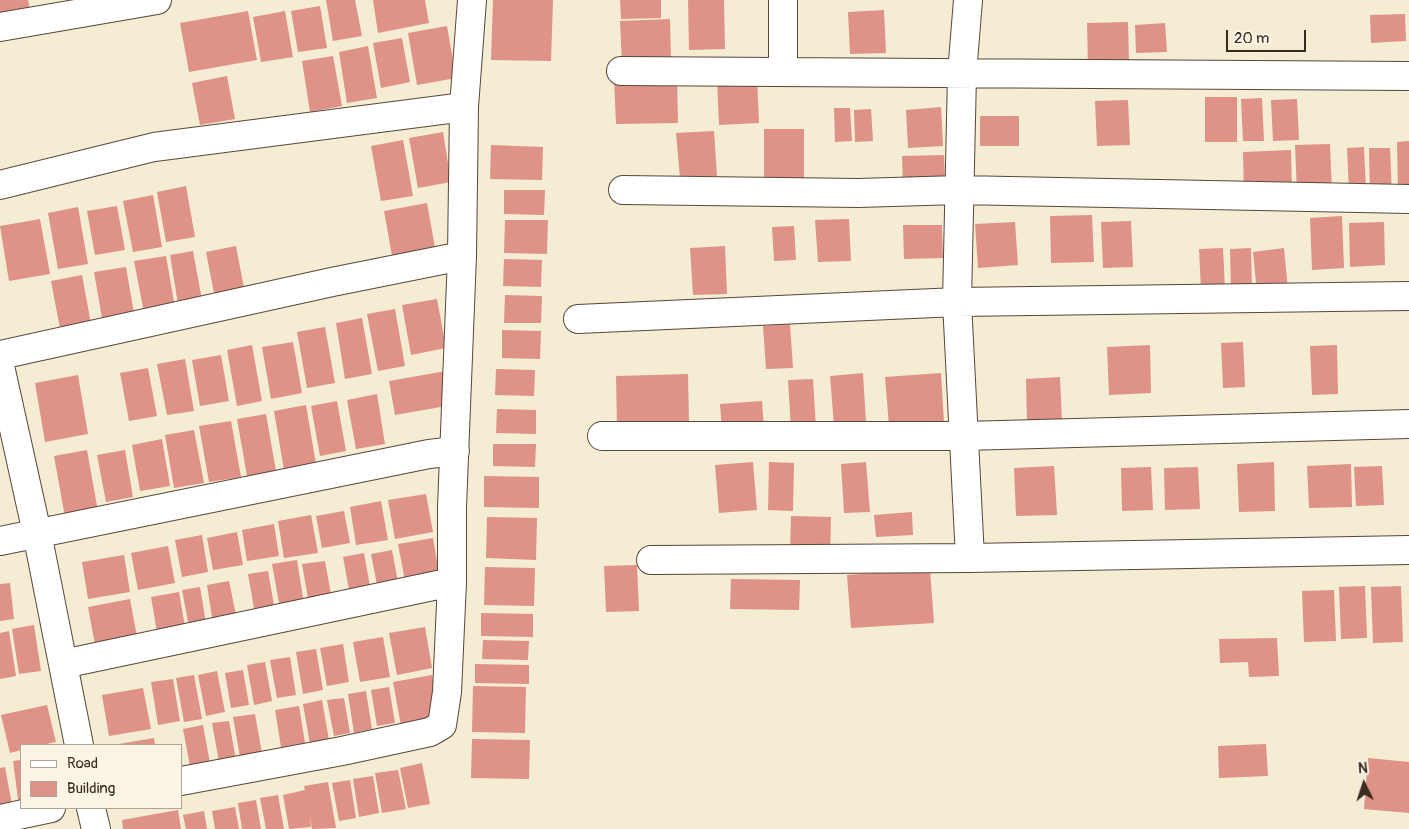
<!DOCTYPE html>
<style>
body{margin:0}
#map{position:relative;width:1409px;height:829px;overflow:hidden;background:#f4ecd3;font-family:Pangolin,sans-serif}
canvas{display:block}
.legend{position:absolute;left:20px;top:744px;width:162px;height:65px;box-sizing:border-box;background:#fcf5e5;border:1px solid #afa495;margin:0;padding:6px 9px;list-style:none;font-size:15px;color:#3b2a1e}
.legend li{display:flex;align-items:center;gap:10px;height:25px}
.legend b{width:25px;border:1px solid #afa495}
.north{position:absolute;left:1339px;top:759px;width:50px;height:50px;-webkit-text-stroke:4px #fcf5e5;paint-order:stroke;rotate:356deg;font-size:14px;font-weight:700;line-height:20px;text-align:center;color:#3b2a1e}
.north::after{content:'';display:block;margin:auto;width:18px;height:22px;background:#3b2a1e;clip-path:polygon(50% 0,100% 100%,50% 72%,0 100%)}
.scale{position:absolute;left:1226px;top:30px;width:80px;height:22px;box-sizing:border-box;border:2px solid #3b2a1e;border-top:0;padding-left:6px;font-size:15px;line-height:18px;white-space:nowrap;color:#3b2a1e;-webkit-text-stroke:4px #fcf5e5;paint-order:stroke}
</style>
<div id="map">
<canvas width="1409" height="829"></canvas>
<ul class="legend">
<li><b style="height:6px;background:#fff"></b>Road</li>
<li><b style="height:14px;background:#df9287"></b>Building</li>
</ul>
<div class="north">N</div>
<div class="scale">20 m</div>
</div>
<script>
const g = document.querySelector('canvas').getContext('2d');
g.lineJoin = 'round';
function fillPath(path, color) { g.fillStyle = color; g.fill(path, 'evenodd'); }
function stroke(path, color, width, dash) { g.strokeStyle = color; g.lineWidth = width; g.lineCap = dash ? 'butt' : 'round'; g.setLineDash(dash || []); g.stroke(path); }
fillPath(new Path2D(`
 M0 0H28L31 14 0 19Z
 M326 0H355L362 36 333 41Z
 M373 0H425L429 23 378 33Z
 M493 0H553L551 61 491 60Z
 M620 0H661V18L621 19Z
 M688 0H724L725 49 689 50Z
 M320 6 327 48 298 52 291 11Z
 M884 10 886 53 850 54 848 12Z
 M248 11 257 60 189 72 180 23Z
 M285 11 293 57 261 62 253 17Z
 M1405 14 1406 41 1371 43 1370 15Z
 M670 19 671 62 622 64 620 21Z
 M1128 22 1129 65 1088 66 1087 23Z
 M1165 23 1167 52 1136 53 1135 25Z
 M447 26 456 78 417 85 408 33Z
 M402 38 410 82 381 88 373 43Z
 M368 46 377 98 347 103 339 52Z
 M333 56 342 106 310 112 302 61Z
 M227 76 235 119 200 125 192 83Z
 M677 76 678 123 616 124 614 78Z
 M757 77 759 123 719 125 717 79Z
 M1205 97H1237V142H1205Z
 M1262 98 1264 141H1243L1241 99Z
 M1297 99 1299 140 1273 141 1271 100Z
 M1128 100 1130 145 1097 146 1095 101Z
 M941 107 943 146 908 148 906 110Z
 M834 108H850L852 141 835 142Z
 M871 109 873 141 855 142 854 110Z
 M980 116H1019V146H980Z
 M764 129H804V178L764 179Z
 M714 131 717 176 680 178 676 133Z
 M443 132 451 182 418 188 409 138Z
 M403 140 413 196 381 201 371 146Z
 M1409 141V192H1398L1397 142Z
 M1330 144 1332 192 1297 193 1295 145Z
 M491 145 543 147 542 180 490 179Z
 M1364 147 1366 191 1349 192 1347 148Z
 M1369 148H1390L1392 197H1370Z
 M1291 150 1292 191 1244 193 1243 152Z
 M944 155 945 184 903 185 902 156Z
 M186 186 195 237 166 242 157 192Z
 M504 190H545L544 215 504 214Z
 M153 195 162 247 133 252 123 201Z
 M427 203 437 259 394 267 384 211Z
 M117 206 125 250 95 255 87 211Z
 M78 207 88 264 58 269 48 213Z
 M1092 215 1094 262 1051 263 1050 216Z
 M1342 216 1344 268 1312 270 1310 218Z
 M40 219 50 274 9 281 0 226Z
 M849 219 851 261 818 262 815 220Z
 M505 220H548L547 254 504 253Z
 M1131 221 1133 267 1103 268 1101 222Z
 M1015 222 1018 265 978 268 975 224Z
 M1384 222 1385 265 1350 267 1349 223Z
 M903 225H942L943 258 904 259Z
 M794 226 796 260 774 261 772 227Z
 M236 246 244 288 214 293 206 252Z
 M725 246 727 294 693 295 690 248Z
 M1223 248 1225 289 1201 290 1199 249Z
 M1251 248 1252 293 1231 294 1230 249Z
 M1284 248 1288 290 1257 293 1253 252Z
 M193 251 202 300 178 304 170 255Z
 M166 256 176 313 145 318 134 261Z
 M504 259 542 260 541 287 503 286Z
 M126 267 135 319 103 324 94 272Z
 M82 275 92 329 61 334 51 281Z
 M505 295 542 296 541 323H504Z
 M437 299 446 348 411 355 402 305Z
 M395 309 405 366 378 371 367 314Z
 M362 318 372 374 345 379 336 323Z
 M790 324 793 368 766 369 763 326Z
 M325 327 335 383 307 388 297 332Z
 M502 330 541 331 540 359 502 358Z
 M293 342 302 393 271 399 262 347Z
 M1243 342 1245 387 1223 388 1221 343Z
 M252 345 262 401 237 406 227 350Z
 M1150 345 1151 393 1109 395 1107 347Z
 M1337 345 1338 394 1312 395 1310 346Z
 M221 355 229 401 200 406 192 360Z
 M185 359 194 411 167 415 157 364Z
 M148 368 157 416 129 421 120 373Z
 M496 369 535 370 534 396 495 395Z
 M446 371 452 405 395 415 389 381Z
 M863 373 866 423 834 425 830 376Z
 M941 373 944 423 889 426 885 377Z
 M688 374 689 424 617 427 616 376Z
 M78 375 88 434 45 442 35 383Z
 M1060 377 1062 422 1027 423 1026 379Z
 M813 379 816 427 791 429 788 380Z
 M377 394 385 444 356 449 347 400Z
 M337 401 346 451 320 456 311 406Z
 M762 401 764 428 722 431 720 404Z
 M306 405 316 464 284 470 274 411Z
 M497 409 536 410V434L496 433Z
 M266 414 276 471 247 476 237 419Z
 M231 421 241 477 209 482 199 426Z
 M194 430 204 483 174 488 165 435Z
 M162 439 170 486 140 491 132 445Z
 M493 444H536L535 467 493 466Z
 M87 450 99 517 66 523 54 456Z
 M125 450 133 497 106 502 97 455Z
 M753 462 757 510 719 513 715 465Z
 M769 462 794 463 793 511 768 510Z
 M866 462 870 512 844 513 841 464Z
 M1274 462 1275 511 1239 512 1237 464Z
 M1351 464 1352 507 1309 508 1307 466Z
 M1054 466 1057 515 1016 516 1014 468Z
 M1382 466 1384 505 1356 506 1354 467Z
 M1151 467 1153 510 1122 511 1121 468Z
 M1198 467 1200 509 1165 510 1164 468Z
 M484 476 539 477V508L484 507Z
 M426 494 433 532 395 539 388 500Z
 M381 501 388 540 356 545 350 507Z
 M344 511 350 543 322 548 316 516Z
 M912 512 913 535 876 537 874 515Z
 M311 515 318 553 284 558 278 521Z
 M791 516 831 517 830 555 790 554Z
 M487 517 537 518 536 560 486 558Z
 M274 524 279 556 247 561 242 530Z
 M237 532 243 565 213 570 207 538Z
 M202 535 208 572 182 577 175 540Z
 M433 538 439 575 405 581 398 544Z
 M168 546 175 583 138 590 131 553Z
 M392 550 399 587 378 590 371 554Z
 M364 553 371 592 350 595 343 557Z
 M124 555 130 592 88 599 82 562Z
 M297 560 305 610 281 614 272 564Z
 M325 561 332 600 309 604 302 564Z
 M637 565 639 611 606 612 604 566Z
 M485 567 535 568 534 606 484 605Z
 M930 569 934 623 851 628 847 575Z
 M268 571 276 617 256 620 248 574Z
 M731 579 800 580 799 610 730 609Z
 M229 581 237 620 213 624 207 585Z
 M10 583 14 619 0 621V584Z
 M1365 586 1367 638 1341 639 1339 587Z
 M1401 586 1403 642 1373 643 1371 587Z
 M200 587 207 629 190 632 182 590Z
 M1334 590 1336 641 1304 642 1302 591Z
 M179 592 186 633 158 638 151 597Z
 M130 599 138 642 96 650 88 607Z
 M481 613 533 614V637L481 636Z
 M34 625 41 671 19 674 12 629Z
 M425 627 432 668 397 675 389 633Z
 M9 631 16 676 0 679V633Z
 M383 637 390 677 360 682 353 642Z
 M1277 638 1279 676 1249 677 1248 662 1220 663 1219 639Z
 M483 640 529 641 528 660 482 659Z
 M343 644 349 682 327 686 320 648Z
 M316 649 323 690 303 694 296 652Z
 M290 657 296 695 277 698 270 660Z
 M265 662 272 701 254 705 247 665Z
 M475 664 529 665V684L475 683Z
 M243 670 249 705 231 708 225 673Z
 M217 671 225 712 206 716 198 675Z
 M194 675 202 719 184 722 176 678Z
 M432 675 440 719 401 726 393 682Z
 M173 679 180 721 158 725 151 682Z
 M473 686 526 687 525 733 472 732Z
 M389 687 395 723 377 726 371 690Z
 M143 688 151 729 109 736 102 695Z
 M366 691 372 729 354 733 348 694Z
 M344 698 350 733 334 736 327 700Z
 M322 700 329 740 310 744 303 704Z
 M47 705 56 742 42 745H21V750L10 753 1 715Z
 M299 706 305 743 281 747 275 710Z
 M255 714 262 753 240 757 233 717Z
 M229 721 236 760 219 762 212 723Z
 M203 725 210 763 190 766 183 729Z
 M154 738 155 745H119V744Z
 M472 739 530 740 529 779 471 778Z
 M1266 744 1268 776 1219 778 1218 746Z
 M1368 758 1409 762V813L1364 809Z
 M21 760V807H19L13 761Z
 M422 763 430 804 408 808 400 768Z
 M5 767 12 805 0 807V768Z
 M398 770 406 809 382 813 375 773Z
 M373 776 379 813 359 817 353 779Z
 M350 780 356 818 339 821 332 783Z
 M328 782 336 828 312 829 310 816 311 827 289 829 283 795 305 790 304 786Z
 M278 795 284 829H266L260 798Z
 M256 800 261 829H242L238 803Z
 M235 807 239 829H215L212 811Z
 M178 810 181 829H123L122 820Z
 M204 811 207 829H186L183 815Z`), '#df9287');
const minor = new Path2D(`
 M968 0 962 74 957 302 970 558
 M0 27 157 0
 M621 71 1409 76
 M783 72V0
 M464 107 472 0
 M0 185 154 147 464 107 462 256 452 507V582L63 664
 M623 190 858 193 959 190 1409 199
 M578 319 957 302 1409 296
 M0 355 332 282 462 256
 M0 366 37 533 79 745
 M602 436H964L1409 424
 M0 541 429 454 455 451
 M651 560 970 558 1409 550
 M181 781 342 751 430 732 442 725 447 692 452 582
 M91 808 96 829
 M0 819 51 808`);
stroke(minor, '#574739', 30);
stroke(minor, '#fff', 28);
</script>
